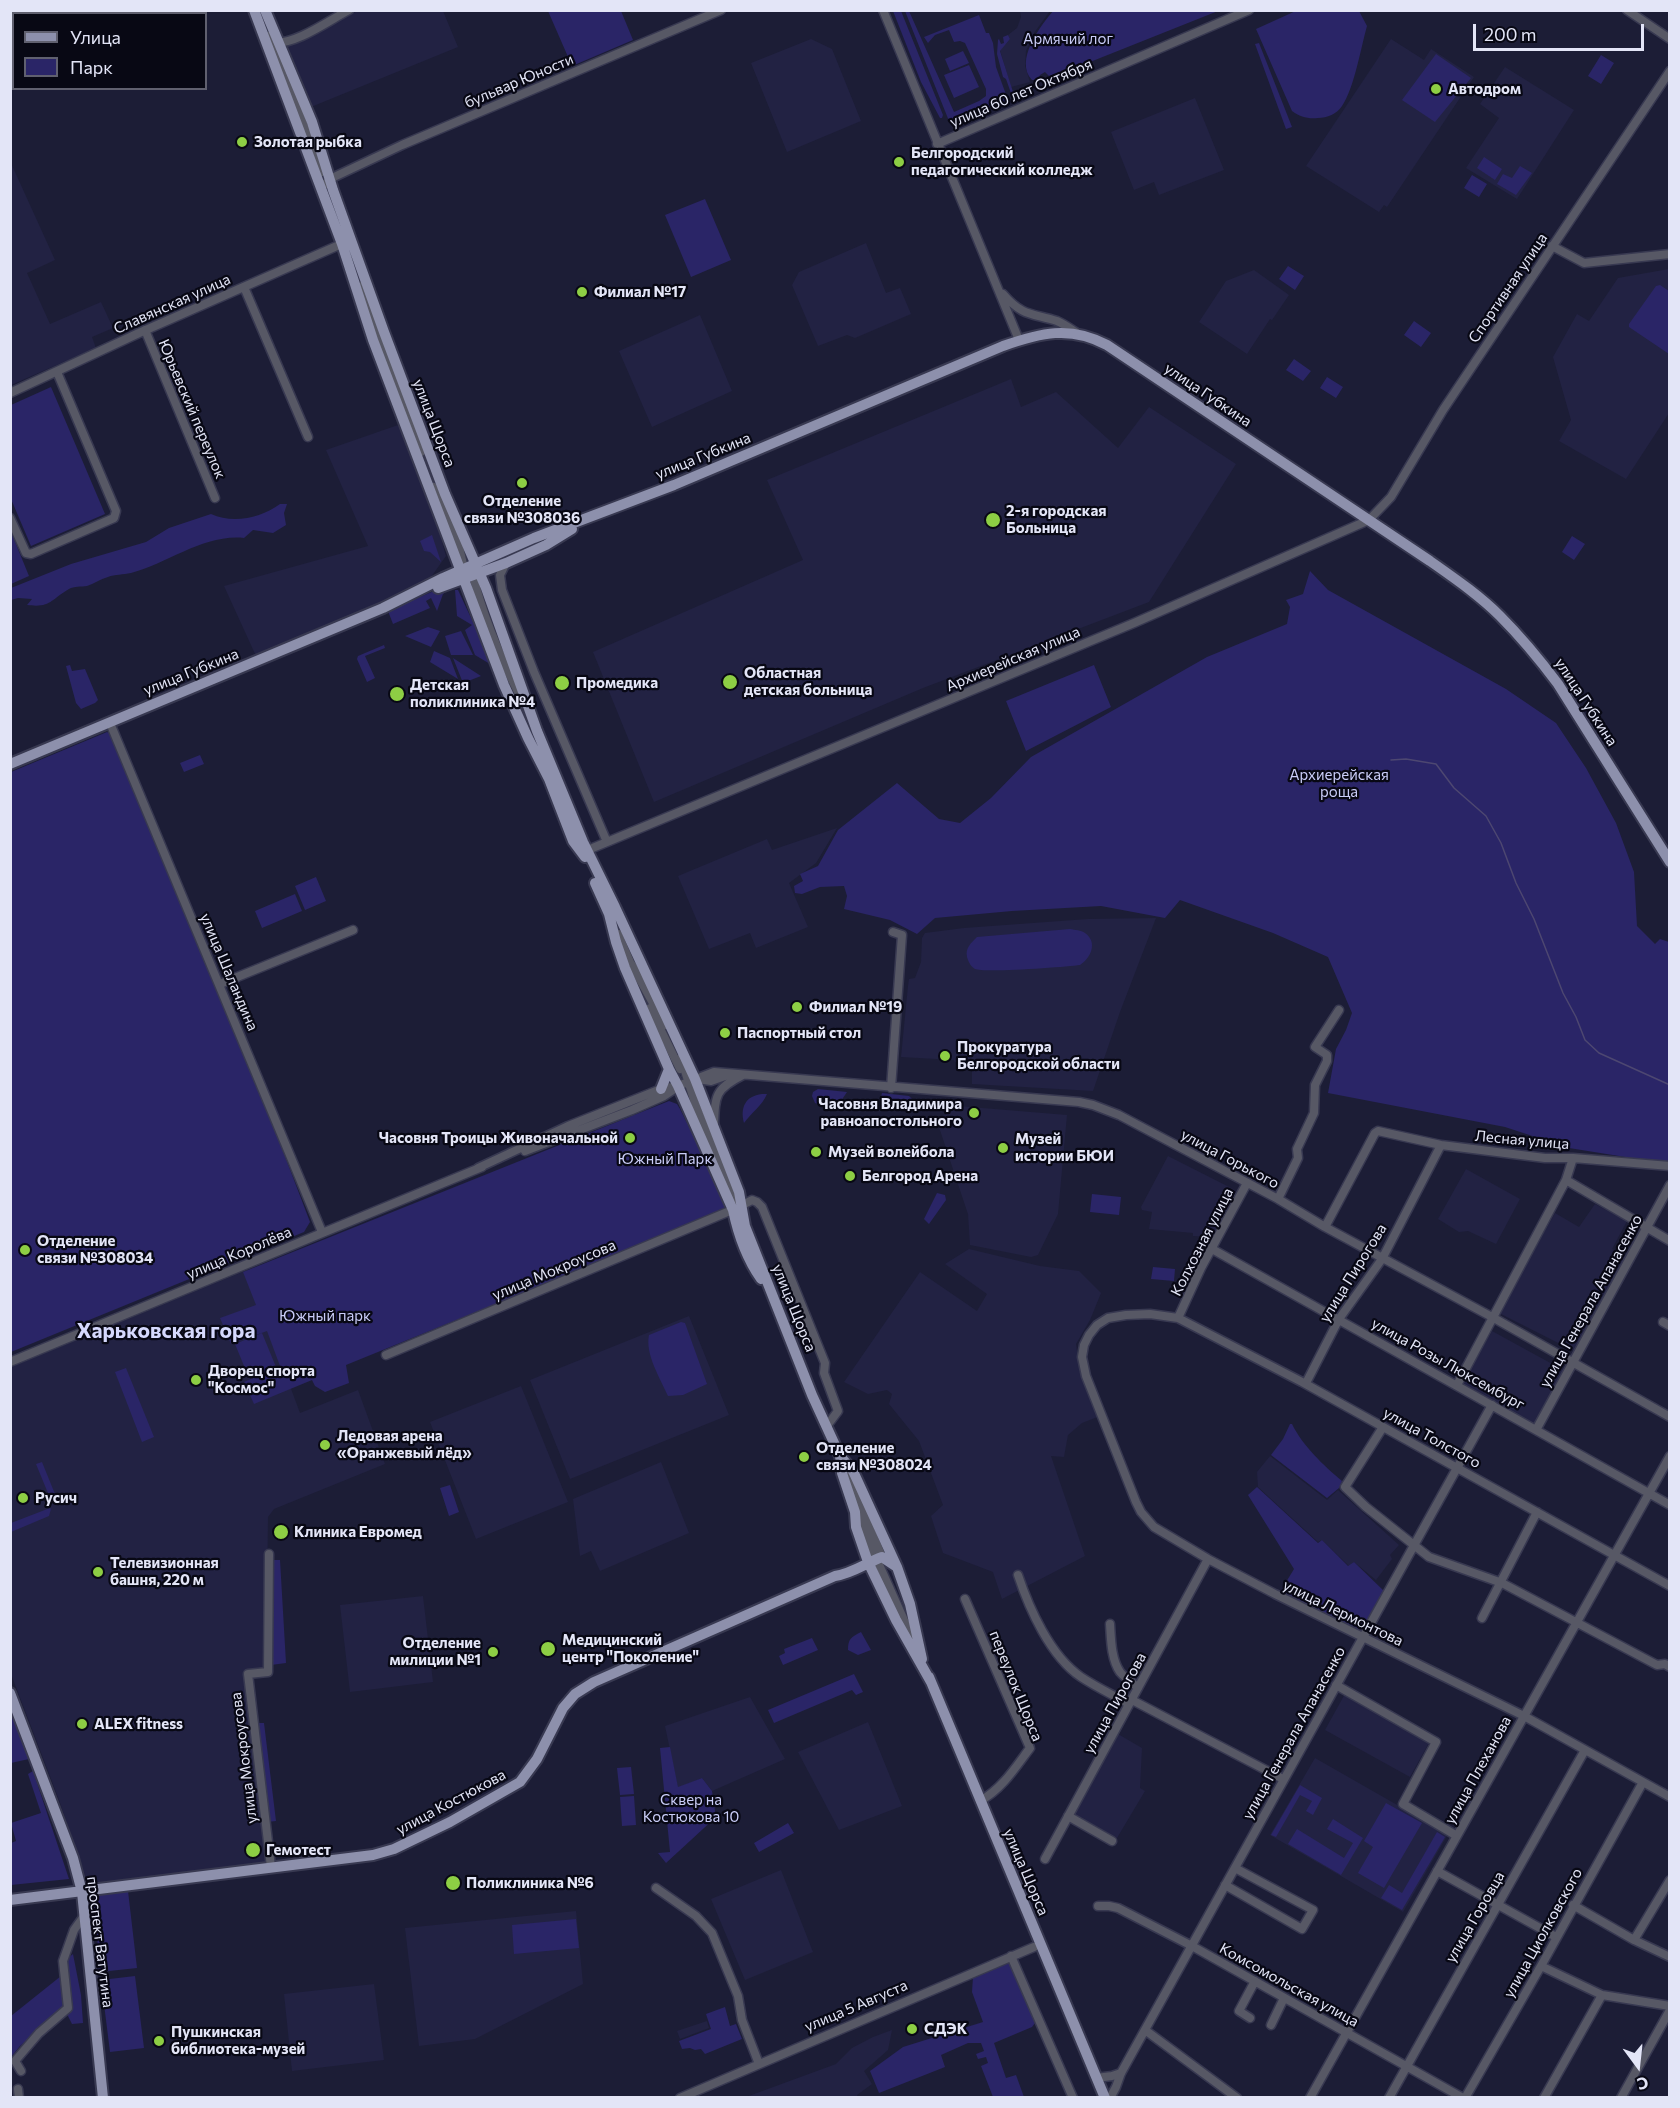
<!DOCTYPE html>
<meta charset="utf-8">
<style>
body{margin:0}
#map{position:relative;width:1680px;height:2108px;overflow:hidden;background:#1c1d36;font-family:Commissioner,sans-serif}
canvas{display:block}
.frame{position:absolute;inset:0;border:12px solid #e3e5f7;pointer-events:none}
.legend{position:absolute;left:12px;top:12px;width:195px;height:78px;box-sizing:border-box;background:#080814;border:2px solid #60606f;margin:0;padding:8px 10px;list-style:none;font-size:18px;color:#e3e5f7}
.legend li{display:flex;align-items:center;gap:12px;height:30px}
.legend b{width:30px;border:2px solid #60606f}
.north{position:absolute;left:1608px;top:2036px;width:60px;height:60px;-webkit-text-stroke:4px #080814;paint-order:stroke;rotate:165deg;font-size:16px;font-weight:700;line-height:24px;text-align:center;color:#e3e5f7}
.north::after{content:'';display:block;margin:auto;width:21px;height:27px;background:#e3e5f7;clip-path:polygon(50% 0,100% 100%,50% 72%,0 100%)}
.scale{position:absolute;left:1473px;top:24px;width:171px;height:27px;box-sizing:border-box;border:3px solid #e3e5f7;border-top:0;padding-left:8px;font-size:18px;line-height:21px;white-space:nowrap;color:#e3e5f7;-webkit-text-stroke:4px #080814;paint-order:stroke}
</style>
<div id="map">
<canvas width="1680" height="2108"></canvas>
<div class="frame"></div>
<ul class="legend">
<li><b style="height:8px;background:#8d90ac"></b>Улица</li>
<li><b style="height:16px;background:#2a2567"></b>Парк</li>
</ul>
<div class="north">С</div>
<div class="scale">200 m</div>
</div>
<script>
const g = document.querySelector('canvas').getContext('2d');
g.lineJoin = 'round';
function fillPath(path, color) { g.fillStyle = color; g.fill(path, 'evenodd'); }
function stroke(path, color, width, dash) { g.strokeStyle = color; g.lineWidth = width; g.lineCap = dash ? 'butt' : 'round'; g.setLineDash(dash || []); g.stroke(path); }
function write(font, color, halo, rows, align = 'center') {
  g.font = font + ' Commissioner,sans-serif'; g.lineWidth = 4.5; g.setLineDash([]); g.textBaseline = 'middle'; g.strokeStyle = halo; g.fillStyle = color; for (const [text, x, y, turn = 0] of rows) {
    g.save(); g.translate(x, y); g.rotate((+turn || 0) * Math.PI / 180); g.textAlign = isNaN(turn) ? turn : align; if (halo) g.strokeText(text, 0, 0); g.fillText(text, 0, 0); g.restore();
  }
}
fillPath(new Path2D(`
 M360 10 443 11 458 47 306 109 285 51 286 46 295 38Z
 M1020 11H1050L1034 33 1026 51 1025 66 1030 82 1011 87 1000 50 1010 39 1008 35 1017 28 1021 17Z
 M811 39 832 49 861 121 787 152 751 63Z
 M1391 39 1424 60 1431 49 1474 77 1387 207 1384 205 1379 212 1306 166Z
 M1505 67 1574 110 1517 199 1466 168 1499 118 1480 104Z
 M1195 98 1224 170 1159 195 1154 182 1134 190 1111 132Z
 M10 161 55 260 27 273 50 324 101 302 113 328 92 337 96 348 11 385 10 282 12 281 10 280Z
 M866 243 886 293 900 288 911 314 855 338 847 335 818 346 792 285 799 272Z
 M1669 269V413L1626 479 1559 441 1571 420 1553 357 1577 314 1589 321 1618 278Z
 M1254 270 1289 295 1272 320 1270 319 1247 354 1199 322 1226 281Z
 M700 315 732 391 652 427 619 351Z
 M1011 379 1021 407 1056 392 1118 448 1149 407 1236 464 1149 602 923 688 654 802 593 652 803 560 767 480Z
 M401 424 433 511 446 556 431 577 418 586 256 656 224 586 368 546 326 450Z
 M837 828 816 863 789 883 808 927 756 948 750 933 709 949 678 876 767 839 772 850Z
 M1156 918 1120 1012 1093 1091 972 1084V1061L955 1062 954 1060 901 1057 908 986 909 979 915 978 921 962 922 938 925 933 964 928 1088 919Z
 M946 1105 1067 1115 1058 1214 1038 1255 1031 1257 970 1245 968 1214 936 1118 946 1115 944 1109Z
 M1168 1156 1235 1190 1236 1199 1215 1236 1211 1237 1193 1236V1233L1149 1229 1152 1212 1142 1210 1141 1207Z
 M1466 1169 1520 1199 1496 1244 1468 1231 1459 1232 1438 1219Z
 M1595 1204 1627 1221 1612 1249 1630 1258 1576 1352 1499 1313 1555 1213 1579 1227Z
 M969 1249 1040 1266 1079 1271 1101 1293 1090 1320 1076 1344 1080 1372 1100 1416 1082 1423 1068 1435 1064 1457 1051 1456 1085 1556 1002 1599 993 1572 943 1553 931 1516 943 1505 919 1441 889 1404 892 1394 887 1390 868 1394 844 1382 920 1272 977 1311 987 1294 945 1264Z
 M247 1270 300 1413 358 1390 385 1464 274 1509 268 1517 266 1670 247 1673 267 1864 175 1877 164 1875 144 1877 133 1882 95 1885 86 1878 59 1800 11 1674V1367Z
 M689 1316 729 1415 570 1479 530 1380Z
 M1492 1331 1565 1371 1535 1425 1462 1384Z
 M521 1386 568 1502 476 1539 430 1422Z
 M1270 1456 1327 1500 1338 1490 1399 1545 1390 1555 1392 1559 1376 1580 1354 1562 1349 1566 1322 1540 1318 1542 1258 1487 1257 1472Z
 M661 1462 689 1533 600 1571 591 1551 580 1556 573 1499Z
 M423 1596 433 1682 350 1692 340 1605Z
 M1346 1692 1430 1741 1410 1777 1325 1730Z
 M750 1697 785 1759 712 1791 702 1778 678 1788 665 1726Z
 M868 1722 902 1806 839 1830 798 1752Z
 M1118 1734 1142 1748 1140 1788 1145 1791 1117 1838 1074 1814Z
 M1315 1758 1448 1834 1403 1912 1270 1835Z
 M781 1870 813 1952 745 1980 711 1899Z
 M576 1911 583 1984 475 2039 419 2046 405 1928Z
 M374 1984 384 2060 292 2071 284 1994Z
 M707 2021 709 2028 680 2039 677 2031Z
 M892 2030 888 2050 864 2071 872 2084 857 2095 858 2097H746L836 2064 852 2048 873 2037Z`), '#222243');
fillPath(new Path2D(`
 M1054 10H1218V11L1070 70 1049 76 1045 72 1040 75 1038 80H1032C1014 61 1040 26 1054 10Z
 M1298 10 1359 11 1367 26C1361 47 1354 89 1342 106 1337 114 1327 118 1318 118 1308 119 1300 117 1292 111L1256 29Z
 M548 11H621L633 40 572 66Z
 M893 11H901L943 115 942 118H940L921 82Z
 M905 11H909L954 112 979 101 986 96V89L965 43 960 41 954 42 949 30 935 35 928 43 924 37 979 15 986 33H989L993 43 996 67 1008 100 952 122 949 121Z
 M1008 35 1010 39 1000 51 1014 95 1012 96 1006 79 1003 77 997 54 998 40 999 39 1001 44 1004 43 1003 37Z
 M1259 43 1292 127 1286 129 1255 44Z
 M963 51 969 63 950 71 945 59Z
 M1436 54 1471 78 1435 122 1402 100Z
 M1601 55 1614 63 1601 84 1588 76Z
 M969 65 979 87 954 98 944 75Z
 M1484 157 1502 169 1495 180 1477 168Z
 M1520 166 1532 173 1516 195 1497 184 1503 174 1512 178Z
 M1472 175 1487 184 1479 197 1464 188Z
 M705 199 731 260 691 277 665 215Z
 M1288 266 1304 276 1295 290 1279 279Z
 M1660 285 1669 291V354L1629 327V324L1656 286Z
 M1414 321 1431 333 1421 347 1404 335Z
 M1294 359 1311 371 1303 381 1286 370Z
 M1327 377 1343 387 1336 398 1320 388Z
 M51 387 105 514 31 546 11 499V405Z
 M280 504H287L284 513 286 525 273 533 253 530 244 538C204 534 169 563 131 573 123 575 115 574 108 577 100 579 94 584 87 586 81 587 74 586 69 589 50 600 51 608 27 605L32 599 18 598 11 600V588L71 564 146 542 169 528 211 514C233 524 261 518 280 504Z
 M11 532 29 576 11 584H10Z
 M432 535 441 562 430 552 424 551 420 541Z
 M1572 536 1585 544 1574 560 1562 552Z
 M1310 571 1328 590 1506 689 1556 723 1586 768 1616 823 1634 872 1637 926 1655 944 1660 939 1669 942V1164L1569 1148 1505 1127 1328 1093 1336 1049 1346 1030 1352 1013 1328 957 1273 933 1180 900 1165 918 1101 906 1012 911 935 918 917 934 890 920 844 909 847 896 844 886 820 887 802 894 795 893 794 886 803 881 800 874 818 866 838 830 897 783 939 819 960 823 991 798 1031 757 1207 657 1287 624 1290 607 1286 600 1303 594Z
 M443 587H452L443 594 437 611 431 598 426 601 430 608 393 624 388 611Z
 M455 590H458L500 680 497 681 490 664 475 655 465 630 472 625 457 616Z
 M428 627 440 631 431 647 405 636Z
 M461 631 473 655H451L445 636Z
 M384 645 385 648 365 656 375 678 367 682 357 659 358 656Z
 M434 651 450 658 458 679 430 662Z
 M453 658 481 676 463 683Z
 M70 665 72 671 85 669 98 700 95 703 81 709 76 703 66 666Z
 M1094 665 1111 707 1026 751 1006 701Z
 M107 732 111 734 270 1117 310 1222 304 1232 11 1352V772Z
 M200 755 204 764 184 772 180 763Z
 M316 877 326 901 305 910 295 886Z
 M295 894 302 911 262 928 255 911Z
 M1070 929C1075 930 1081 930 1085 933 1098 942 1091 958 1080 965 1066 967 984 973 975 969 971 967 968 961 967 957 965 948 971 943 977 937Z
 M818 1089 847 1092 839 1104 821 1105 815 1103 812 1096 813 1092Z
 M882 1093 909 1096 913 1100H918L920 1103 911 1110 898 1101 893 1106 881 1097Z
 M762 1094H767C762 1106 751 1113 744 1123 740 1108 745 1096 762 1094Z
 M669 1101 677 1104 680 1109 699 1147 714 1171 728 1209 724 1211 346 1365 349 1383 325 1392 315 1386 312 1380 254 1404 244 1382 280 1366 267 1331 231 1344 220 1318 256 1305 243 1272Z
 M937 1193 945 1195 946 1200 929 1224 924 1219Z
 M1092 1194 1121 1197 1119 1215 1090 1212Z
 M1153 1267 1175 1269 1174 1281 1151 1279Z
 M681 1322 685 1323 707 1384 683 1395 668 1396C660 1378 645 1354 649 1335Z
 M262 1333 276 1367 249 1378 235 1344Z
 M126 1368 154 1437 142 1442 115 1372Z
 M1290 1424H1292C1302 1445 1324 1466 1342 1481L1339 1488 1327 1498 1271 1455 1283 1439Z
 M42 1462 57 1499 55 1500 50 1498 36 1464Z
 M450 1485 459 1512 449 1516 440 1488Z
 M1257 1487 1318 1543 1322 1540 1348 1566 1354 1562 1384 1591 1362 1632 1280 1592 1294 1569 1248 1495Z
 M50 1508 51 1509 49 1516 11 1532V1523Z
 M272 1560H280L286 1663 271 1665Z
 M861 1632 871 1650 858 1655 848 1650C848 1639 851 1637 861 1632Z
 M812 1638 818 1650 783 1665 779 1656 785 1653 784 1649Z
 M854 1674 863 1692 856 1695 852 1690 774 1723 768 1710Z
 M10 1712 29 1759 11 1763H10Z
 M255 1723H264L276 1821 267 1822Z
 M670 1747 678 1787 702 1778 712 1791 716 1817 666 1863 658 1853 670 1852 660 1748Z
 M631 1767 634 1794 620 1795 617 1768Z
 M33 1771 69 1879 11 1885V1843L16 1841 11 1823 41 1813 28 1774Z
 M1300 1785 1322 1798 1313 1815 1306 1811 1312 1801 1300 1795 1276 1837 1271 1835Z
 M634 1796 636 1825 622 1826 620 1797Z
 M1386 1803 1422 1823 1384 1888 1358 1873 1373 1847 1364 1841Z
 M1333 1819 1363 1838 1341 1875 1288 1844 1297 1829 1344 1858 1353 1843 1327 1829Z
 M788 1823 794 1833 759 1852 754 1843Z
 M1437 1832 1445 1837 1402 1910 1381 1898 1389 1885 1402 1893Z
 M128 1891 137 1968 100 1972 94 1901 101 1895Z
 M576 1919 579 1948 514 1954 512 1925Z
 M73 1954 81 1995 83 2023 72 2024 64 2008 20 2046 11 2057V2016L61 1976V1964Z
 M1009 1963 1035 2023 1032 2027 994 2043 1006 2078 1016 2075 1024 2097H993L981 2066 988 2063 986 2057 978 2059 976 2054 984 2051 981 2043H968L941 2055 945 2067 879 2093 870 2071 903 2047 983 2022 972 1992 973 1977Z
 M135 1976 144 2048 110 2052 101 1980Z
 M725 2007 730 2026 736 2024 742 2039 705 2054 701 2049 695 2050 690 2048 682 2049 679 2041 711 2029 706 2014Z`), '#2a2567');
stroke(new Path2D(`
 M1391 760 1406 759 1436 764 1454 788 1486 816 1501 843 1516 883 1534 919 1563 993 1576 1017 1585 1040 1599 1053 1670 1085`), '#4d4771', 1.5);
const minor = new Path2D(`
 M883 10 1019 340
 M1627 10 1670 39
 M269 36 322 172
 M273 43C297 44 328 21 349 10
 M937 144 1249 10
 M321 187 334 177 402 145 721 10
 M1552 246 1584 263 1670 254
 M362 286 421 452
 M244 287 308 437
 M1003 294C1023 317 1032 313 1057 321 1064 324 1071 329 1077 333
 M145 330 215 498
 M10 393 139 333 346 242
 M433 487 457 538 465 573
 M10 518 26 553 31 554 114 518 116 511 57 372
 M506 563 500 575 502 590 534 672 607 842
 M472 571C482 616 502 661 523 702
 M110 723 322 1232
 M583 852 1134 623 1369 520 1391 497 1443 410 1670 71
 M618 934 633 969
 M632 965 665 1025
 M220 984 353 930
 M650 1008 680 1069
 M681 1058 695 1103 734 1201
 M697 1079 711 1081 728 1075
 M891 1088 902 935 893 932
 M714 1126C715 1095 715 1089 743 1075
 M525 1151 632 1110 664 1096 676 1088
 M478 1168 568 1126 661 1089 678 1086 714 1072 1079 1102 1093 1105 1119 1115 1278 1199 1325 1227 1492 1317 1670 1417
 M1566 1180 1670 1241
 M1278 1199 1298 1158 1297 1149 1314 1113 1315 1085 1327 1061V1055L1315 1047 1339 1010
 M1325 1227 1375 1133 1378 1131 1441 1145 1545 1158H1573L1670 1166
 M1212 1249 1670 1505
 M1178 1318 1201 1268 1247 1183
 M1663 1322 1670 1326
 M386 1355 737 1208 752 1200 757 1202 762 1207 825 1363 824 1373 838 1411 826 1427
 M10 1362 482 1167
 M1306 1383 1339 1319 1382 1259 1441 1145
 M1457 1385 1566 1180 1573 1158
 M1383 1427 1345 1487 1366 1507 1429 1557 1502 1583 1657 1665 1665 1664 1670 1667
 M1536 1430 1670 1185
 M844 1466 882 1557
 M858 1518 912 1638
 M269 1554 268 1672 248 1674 271 1867
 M1018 1575C1029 1608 1050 1656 1081 1677 1096 1687 1113 1695 1129 1704
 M1670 1586 1302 1382 1178 1318 1150 1314 1126 1315 1108 1318 1097 1325 1089 1335 1084 1345 1082 1357 1086 1376 1136 1502 1141 1512 1154 1527 1208 1559 1275 1594 1524 1716 1670 1797
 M965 1599 1030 1748C1015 1768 1002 1789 980 1801
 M1482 1618 1537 1512
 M1110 1624C1111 1639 1111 1659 1120 1672 1125 1678 1133 1683 1138 1688
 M1336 1685 1436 1742 1403 1804 1457 1836
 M1132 1700 1283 1779
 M1068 1816 1112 1841
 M1045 1859 1208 1559
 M1437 1871 1556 1937
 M1225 1885 1302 1929 1313 1910 1235 1868
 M656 1888 696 1916 712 1933 738 1996 742 2020 759 2064
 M1573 1905 1634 1940 1670 1957
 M1098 1906H1109L1118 1908 1192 1946 1463 2098
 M1634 1940 1670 1880
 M1011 1956 1073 2098
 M1541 1966 1602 1995 1670 2006
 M1250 2018 1239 2011 1255 1981
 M1271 2025 1284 1998
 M1145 2030 1237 2098
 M21 2071 15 2061 39 2033 68 2008 63 1961 74 1930 84 1916
 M1096 2078 1112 2076 1121 2073
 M18 2089 19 2098
 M680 2098 1034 1947
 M1110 2098 1116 2087 1121 2073 1492 1405
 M1310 2098 1670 1456
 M1389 2098 1585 1750
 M1465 2098 1541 1966 1643 1782
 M1544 2098 1602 1995
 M1621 2098 1670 2010`);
const major = new Path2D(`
 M254 10 342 244 373 340 504 685 528 738 549 779 573 841 585 857
 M265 10 312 122 333 190 384 332 445 494 486 588 537 731 583 842 615 907 695 1079 739 1192 745 1226 812 1395 840 1456 842 1473 855 1512 856 1527 868 1562 896 1620 931 1682
 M438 588 506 563 546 545 572 529
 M10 764 383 608 443 578 534 538 674 485 1003 346C1040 333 1070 325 1107 345L1430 561C1454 578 1479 595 1500 616 1521 637 1540 660 1558 684L1670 862
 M595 883 609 914 616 942 625 968 669 1069 661 1089
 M669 1069 678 1086 733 1210C738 1234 747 1259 761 1279
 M840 1456 853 1471 897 1567
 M929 1677 1105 2098
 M10 1693 73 1858 82 1892 103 2098
 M10 1900 373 1855 394 1849 450 1822 520 1782 537 1759 563 1708 575 1694 594 1682 835 1576C853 1573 866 1563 882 1557L897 1567 910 1604 922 1659`);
stroke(minor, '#383951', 11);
stroke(major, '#383951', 14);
stroke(minor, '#575865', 8);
stroke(major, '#8d90ac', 10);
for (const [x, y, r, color] of [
 [1436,89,6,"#8dce44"],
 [242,142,6,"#8dce44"],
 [899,162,6,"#8dce44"],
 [582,292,6,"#8dce44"],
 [522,483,6,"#8dce44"],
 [993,520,8,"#8dce44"],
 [730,682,8,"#8dce44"],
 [562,683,8,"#8dce44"],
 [397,694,8,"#8dce44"],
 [797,1007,6,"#8dce44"],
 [725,1033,6,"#8dce44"],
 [945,1056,6,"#8dce44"],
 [974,1113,6,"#8dce44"],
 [630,1138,6,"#8dce44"],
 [1003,1148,6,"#8dce44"],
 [816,1152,6,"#8dce44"],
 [850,1176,6,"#8dce44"],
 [25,1250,6,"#8dce44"],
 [196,1380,6,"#8dce44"],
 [325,1445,6,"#8dce44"],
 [804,1457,6,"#8dce44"],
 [23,1498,6,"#8dce44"],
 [281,1532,8,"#8dce44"],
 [98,1572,6,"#8dce44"],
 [548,1649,8,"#8dce44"],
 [493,1652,6,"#8dce44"],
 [82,1724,6,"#8dce44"],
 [253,1850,8,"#8dce44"],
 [453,1883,8,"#8dce44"],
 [912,2029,6,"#8dce44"],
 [159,2041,6,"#8dce44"]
]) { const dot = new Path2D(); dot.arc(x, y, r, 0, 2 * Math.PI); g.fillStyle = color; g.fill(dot); stroke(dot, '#080814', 2); }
write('15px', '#cacdf8', '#080814', [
 ["Армячий лог",1068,39],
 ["Архиерейская",1339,775],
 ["роща",1339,792],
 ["Южный Парк",665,1159],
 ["Южный парк",325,1316],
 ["Сквер на",691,1800],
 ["Костюкова 10",691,1817]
]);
write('15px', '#e3e5f7', '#080814', [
 ["бульвар Юности",519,81,-23],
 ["улица 60 лет Октября",1021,93,-23],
 ["Спортивная улица",1508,288,-56],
 ["Славянская улица",172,304,-24],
 ["улица Губкина",1208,395,34],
 ["Юрьевский переулок",192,409,67],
 ["улица Щорса",434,423,69],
 ["улица Губкина",703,456,-22],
 ["Архиерейская улица",1013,659,-23],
 ["улица Губкина",191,672,-22],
 ["улица Губкина",1586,702,57],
 ["улица Шаландина",229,972,67],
 ["Лесная улица",1522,1140,5],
 ["улица Горького",1230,1159,28],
 ["Колхозная улица",1202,1242,-63],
 ["улица Королёва",239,1253,-23],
 ["улица Мокроусова",554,1270,-23],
 ["улица Пирогова",1353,1273,-58],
 ["улица Генерала Апанасенко",1591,1301,-61],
 ["улица Щорса",794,1308,68],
 ["улица Розы Люксембург",1448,1364,29],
 ["улица Толстого",1432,1438,29],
 ["улица Лермонтова",1343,1613,26],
 ["переулок Щорса",1016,1686,68],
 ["улица Пирогова",1115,1703,-61],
 ["улица Генерала Апанасенко",1294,1733,-61],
 ["улица Мокроусова",244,1758,-97],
 ["улица Плеханова",1478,1770,-61],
 ["улица Костюкова",451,1802,-28],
 ["улица Щорса",1026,1872,67],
 ["улица Горовца",1475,1917,-60],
 ["улица Циолковского",1543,1933,-61],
 ["проспект Ватутина",100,1942,83],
 ["Комсомольская улица",1289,1985,29],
 ["улица 5 Августа",856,2006,-23]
]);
write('bold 15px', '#e3e5f7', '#080814', [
 ["Автодром",1448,89],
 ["Золотая рыбка",254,142],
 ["Белгородский",911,153],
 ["педагогический колледж",911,170],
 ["Филиал №17",594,292],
 ["Отделение",522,501,"center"],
 ["связи №308036",522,518,"center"],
 ["2-я городская",1006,511],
 ["Больница",1006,528],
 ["Областная",744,673],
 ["детская больница",744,690],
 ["Промедика",576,683],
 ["Детская",410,685],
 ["поликлиника №4",410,702],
 ["Филиал №19",809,1007],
 ["Паспортный стол",737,1033],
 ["Прокуратура",957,1047],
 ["Белгородской области",957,1064],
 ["Часовня Владимира",962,1104,"right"],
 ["равноапостольного",962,1121,"right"],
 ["Часовня Троицы Живоначальной",618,1138,"right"],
 ["Музей",1015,1139],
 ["истории БЮИ",1015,1156],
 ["Музей волейбола",828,1152],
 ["Белгород Арена",862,1176],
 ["Отделение",37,1241],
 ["связи №308034",37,1258],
 ["Дворец спорта",208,1371],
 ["\"Космос\"",208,1388],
 ["Ледовая арена",337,1436],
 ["«Оранжевый лёд»",337,1453],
 ["Отделение",816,1448],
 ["связи №308024",816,1465],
 ["Русич",35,1498],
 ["Клиника Евромед",294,1532],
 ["Телевизионная",110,1563],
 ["башня, 220 м",110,1580],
 ["Медицинский",562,1640],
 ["центр \"Поколение\"",562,1657],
 ["Отделение",481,1643,"right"],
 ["милиции №1",481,1660,"right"],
 ["ALEX fitness",94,1724],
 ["Гемотест",266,1850],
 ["Поликлиника №6",466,1883],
 ["СДЭК",924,2029],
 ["Пушкинская",171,2032],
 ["библиотека-музей",171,2049]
], 'left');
write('bold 21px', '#d5d8fc', '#080814', [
 ["Харьковская гора",166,1331]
]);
</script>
